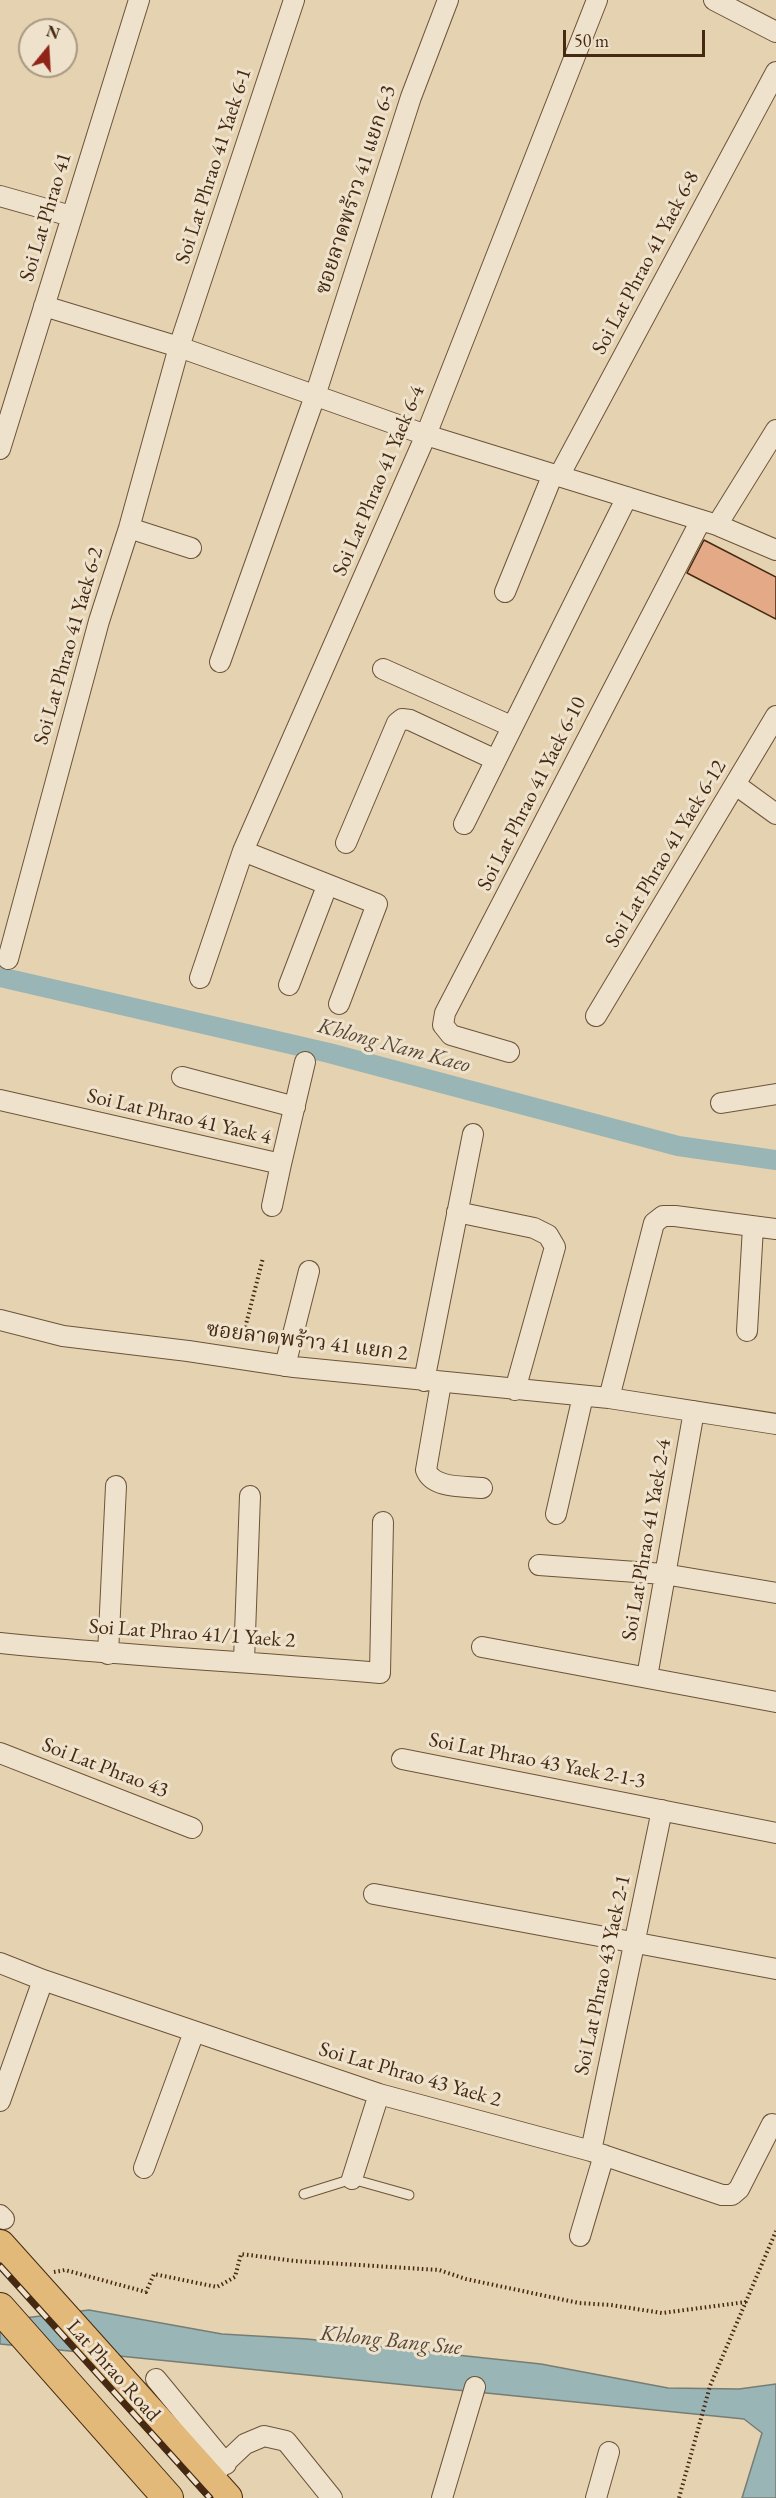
<!DOCTYPE html>
<meta charset="utf-8">
<style>
body{margin:0}
#map{position:relative;width:776px;height:2498px;overflow:hidden;background:#e5d2b0;font-family:"EB Garamond",serif}
canvas{display:block}
.north{position:absolute;left:18px;top:18px;width:60px;height:60px;box-sizing:border-box;background:#eee2cc;border:2px solid #aa9882;border-radius:50%;rotate:18deg;font-size:16px;font-weight:700;line-height:24px;text-align:center;color:#452912}
.north::after{content:'';display:block;margin:auto;width:21px;height:27px;background:#8f2418;clip-path:polygon(50% 0,100% 100%,50% 72%,0 100%)}
.scale{position:absolute;left:563px;top:30px;width:142px;height:27px;box-sizing:border-box;border:3px solid #452912;border-top:0;padding-left:8px;font-size:18px;line-height:21px;white-space:nowrap;color:#452912;-webkit-text-stroke:4px #eee2cc;paint-order:stroke}
</style>
<div id="map">
<canvas width="776" height="2498"></canvas>
<div class="north">N</div>
<div class="scale">50 m</div>
</div>
<script>
const g = document.querySelector('canvas').getContext('2d');
g.lineJoin = 'round';
function fillPath(path, color) { g.fillStyle = color; g.fill(path, 'evenodd'); }
function stroke(path, color, width, dash) { g.strokeStyle = color; g.lineWidth = width; g.lineCap = dash ? 'butt' : 'round'; g.setLineDash(dash || []); g.stroke(path); }
function write(font, color, halo, rows, align = 'center') {
  g.font = font + ' "EB Garamond","Noto Serif Thai",serif'; g.lineWidth = 6; g.setLineDash([]); g.textBaseline = 'middle'; g.strokeStyle = halo; g.fillStyle = color; for (const [text, x, y, turn = 0] of rows) {
    g.save(); g.translate(x, y); g.rotate((+turn || 0) * Math.PI / 180); g.textAlign = isNaN(turn) ? turn : align; if (halo) g.strokeText(text, 0, 0); g.fillText(text, 0, 0); g.restore();
  }
}
const water = new Path2D(`
 M89 2310 222 2334 307 2339 541 2364 668 2388 739 2389 776 2384V2498H742L762 2433 744 2419 0 2344V2321Z`);
fillPath(water, '#99b5b5');
stroke(water, '#777d74', 1.5);
stroke(new Path2D(`
 M0 977 329 1053 678 1146 776 1160`), '#99b5b5', 20);
const building = new Path2D(`
 M704 540 776 577V619L687 573Z`);
fillPath(building, '#e4a986');
stroke(building, '#452912', 1.5);
const service = new Path2D(`
 M304 2194 352 2179 409 2195`);
const minor = new Path2D(`
 M714 0 776 32
 M0 196 71 216
 M44 306 179 347 426 435 717 525 776 550
 M0 449 139 0
 M559 476 776 72
 M717 525 776 430
 M129 528 191 548
 M505 592 553 474
 M220 662 315 396 411 97 448 0
 M383 669 511 726
 M736 785 776 814
 M464 824 627 497
 M346 843 397 723 402 719 410 720 496 760
 M243 851 377 904 339 1004
 M8 959 99 621 129 528 179 347 294 0
 M200 978 243 851 426 435 597 0
 M289 985 327 886
 M596 1016 776 716
 M509 1052 451 1035 443 1025 445 1013 701 520
 M182 1077 295 1107
 M0 1100 281 1164 305 1062
 M721 1103 776 1094
 M272 1206 281 1164
 M457 1212 534 1228 548 1235 555 1247 515 1390
 M0 1320 63 1336 188 1351 294 1367 609 1398 776 1424
 M747 1331 753 1227
 M285 1366 309 1271
 M424 1381 473 1134
 M441 1383 426 1470C433 1489 465 1486 482 1488
 M609 1398 654 1223 663 1216H675L776 1229
 M556 1514 583 1396
 M539 1565 664 1574 776 1593
 M0 1643C126 1656 253 1662 380 1673L383 1522
 M482 1647 776 1702
 M108 1654 116 1486
 M244 1661 250 1496
 M647 1677 694 1411
 M0 1753 192 1828
 M402 1759 776 1833
 M374 1894 776 1969
 M0 1963 43 1980 379 2094 591 2151 722 2195H732L739 2189 772 2124
 M0 2101 43 1980
 M591 2151 662 1810
 M144 2168 194 2032
 M352 2179 379 2094
 M0 2215 4 2219
 M580 2236 604 2155
 M156 2379 226 2464
 M209 2478 245 2444 264 2436 286 2441 332 2498
 M442 2498 475 2387
 M596 2498 609 2452`);
const primary = new Path2D(`
 M0 2245 227 2498
 M0 2308 168 2498`);
stroke(service, '#6d533a', 11);
stroke(minor, '#6d533a', 22);
stroke(primary, '#452912', 32);
stroke(new Path2D(`
 M242 1340 263 1258
 M54 2272 65 2270 146 2292 154 2274 217 2287 235 2277 241 2254 295 2261 439 2270 466 2279 579 2303 611 2305 662 2313 746 2302
 M679 2498 710 2386 776 2231`), '#452912', 4, [1.5, 3]);
stroke(service, '#eee2cc', 9);
stroke(minor, '#eee2cc', 20);
stroke(primary, '#e2b978', 30);
const rail = new Path2D(`
 M0 2266 210 2498`);
stroke(rail, '#452912', 7);
stroke(rail, '#eee2cc', 4.5, [14]);
write('21px', '#452912', '#eee2cc', [
 ["Soi Lat Phrao 41 Yaek 6-1",214,166,-72],
 ["ซอยลาดพร้าว 41 แยก 6-3",356,190,-72],
 ["Soi Lat Phrao 41",46,217,-73],
 ["Soi Lat Phrao 41 Yaek 6-8",646,263,-62],
 ["Soi Lat Phrao 41 Yaek 6-4",379,481,-67],
 ["Soi Lat Phrao 41 Yaek 6-2",69,646,-74],
 ["Soi Lat Phrao 41 Yaek 6-10",532,794,-63],
 ["Soi Lat Phrao 41 Yaek 6-12",666,854,-59],
 ["Soi Lat Phrao 41 Yaek 4",179,1117,13],
 ["ซอยลาดพร้าว 41 แยก 2",307,1342,7],
 ["Soi Lat Phrao 41 Yaek 2-4",647,1540,-80],
 ["Soi Lat Phrao 41/1 Yaek 2",192,1634,4],
 ["Soi Lat Phrao 43 Yaek 2-1-3",537,1761,11],
 ["Soi Lat Phrao 43",105,1768,21],
 ["Soi Lat Phrao 43 Yaek 2-1",603,1975,-78],
 ["Soi Lat Phrao 43 Yaek 2",410,2075,16],
 ["Lat Phrao Road",113,2371,48]
]);
write('italic 22px', '#564533', '#eee2cc', [
 ["Khlong Nam Kaeo",394,1046,15],
 ["Khlong Bang Sue",391,2341,6]
]);
</script>
